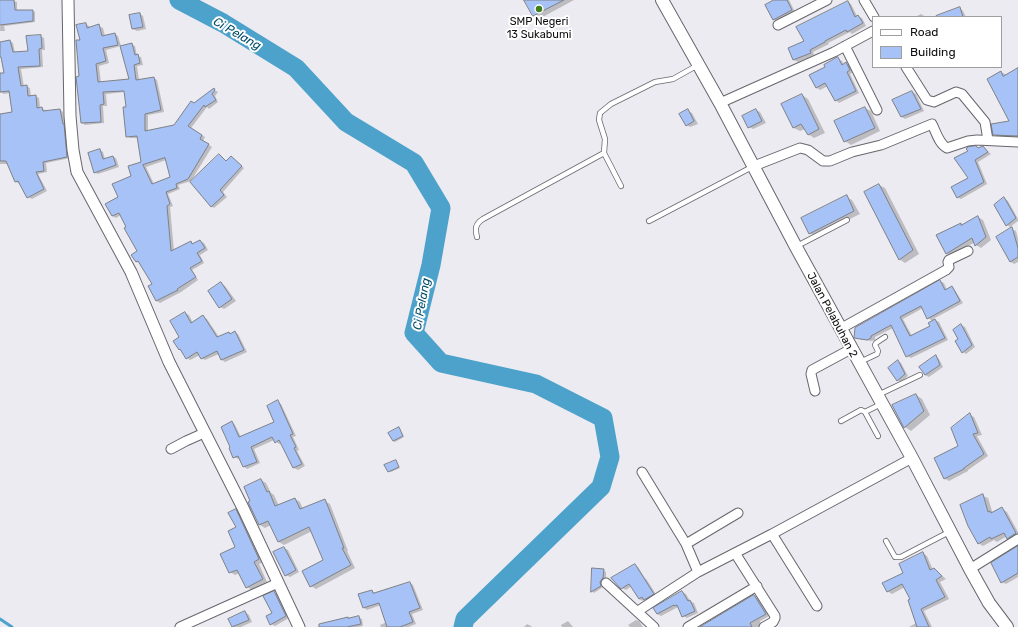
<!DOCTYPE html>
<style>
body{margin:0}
#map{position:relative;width:1018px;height:627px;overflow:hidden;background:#ecebf2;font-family:Rubik,sans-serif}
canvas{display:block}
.legend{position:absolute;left:872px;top:16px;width:130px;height:52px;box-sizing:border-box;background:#fff;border:1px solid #9f9fa0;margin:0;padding:5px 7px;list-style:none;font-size:12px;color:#100f11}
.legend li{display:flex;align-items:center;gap:8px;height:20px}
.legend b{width:20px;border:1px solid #9f9fa0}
</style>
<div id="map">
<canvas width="1018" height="627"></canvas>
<ul class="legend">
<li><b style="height:5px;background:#fff"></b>Road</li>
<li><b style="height:11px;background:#a6c2f7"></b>Building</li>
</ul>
</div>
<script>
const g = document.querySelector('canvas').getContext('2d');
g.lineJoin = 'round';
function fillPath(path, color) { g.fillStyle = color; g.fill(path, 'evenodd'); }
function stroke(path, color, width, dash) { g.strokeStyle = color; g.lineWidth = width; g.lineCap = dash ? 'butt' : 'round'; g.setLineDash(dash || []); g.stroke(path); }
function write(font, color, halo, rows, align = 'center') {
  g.font = font + ' Rubik,sans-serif'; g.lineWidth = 4; g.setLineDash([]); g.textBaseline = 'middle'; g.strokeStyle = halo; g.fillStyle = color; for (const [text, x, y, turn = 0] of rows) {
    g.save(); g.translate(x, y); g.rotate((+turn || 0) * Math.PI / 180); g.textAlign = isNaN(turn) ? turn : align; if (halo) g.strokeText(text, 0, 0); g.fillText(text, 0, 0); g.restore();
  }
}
fillPath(new Path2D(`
 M528 0H574L539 19 534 16 526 1Z
 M777 0H789L795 12 777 21 773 19Z
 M1 1H14L17 2V11H32L35 12V22L4 26 5 31H0Z
 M848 2 851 4 857 16 862 18 866 26 852 34 850 32 828 43 829 44 813 52 814 55 798 62 794 60Z
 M960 8 963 11 966 17H946Z
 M140 14 143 16 146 29 137 31 133 29Z
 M921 14 926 17H915Z
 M86 24 89 26 90 28 99 26 103 28 105 36 115 34 118 36 121 46 106 50 109 63 99 66 101 83 130 80 131 44 135 46 137 56 141 57 143 65 137 66 139 80 154 78 157 80 164 112 148 115V131L175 126 194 104 214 90 218 92 215 96 218 102 209 109 207 107 191 128 205 137 203 141 212 147 191 181 178 185 180 189 168 194 173 206 170 207 174 251 191 242 194 244 200 241 204 243 208 250 200 255 204 263 192 270 198 280 181 292 160 303 157 301 149 287 154 284 141 263 137 262 133 255 138 251 121 215 116 218 112 216 119 198 142 162 139 138H130L127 136V108L125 92 106 94 107 106H103L104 123 85 125 82 123 81 41ZM166 160 172 177 154 184 146 167Z
 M40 36 44 38 45 50H42L43 67 21 69 24 87 26 86 30 88 31 97 35 96 39 98 40 108 45 110V112L60 110 63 112 70 158 46 163 47 172 38 174 47 191 32 199 28 197 20 184 16 182 8 164H0V115L13 113 10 93 4 94 0 92V74H6L0 49V43L10 41 13 43 15 53 29 52Z
 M838 59 842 61 844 65 846 63 850 66 854 72 850 74 859 93 839 103 836 100 828 86 820 90 817 88 811 76 826 68Z
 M1018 69V139L1001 138 994 134 1011 122 1001 72 1007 75Z
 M912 92 916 94 924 111 905 119 902 117Z
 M802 95 808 99 825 133 814 138 808 134 805 129 800 131 794 128 782 105Z
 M865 108 871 111 880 131 851 145 845 141Z
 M756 110 760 112 766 123 753 129 749 127Z
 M688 111 692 113 698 124 690 127 687 125Z
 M983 147 991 154 978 162 987 184 961 199 957 197 970 178 978 149Z
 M100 150 103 152 105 159 113 157 116 158 119 167 98 174 94 172Z
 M219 155 227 162 231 157 244 168 223 192 227 197 214 208 211 206Z
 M879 185 885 188 919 254 905 263 899 259Z
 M846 197 852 200 860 214 815 236 809 233Z
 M1004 198 1008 201 1018 219V221L1010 227 1007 225Z
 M978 217 983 220 991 240 981 248 976 245 975 242 952 256 947 253 961 224 963 225Z
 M1012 229 1016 231 1018 239V262L1014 264 1011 262Z
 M940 281 944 283 947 290 952 287 955 290 963 303 933 319 939 322 948 340 911 358 907 356 893 328 875 337V340L871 341 859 339 855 337ZM923 308 928 318 933 321 931 326 912 336 903 319Z
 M221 283 225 286 236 301 224 309 220 307Z
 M185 313 189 315 193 323 203 317 207 319 219 337 229 333 232 334 235 333 238 334 247 352 225 362 222 360 219 354 205 360 201 358 200 355 190 360 187 358 183 351 179 349 180 338Z
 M961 325 965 327 975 347 966 354 963 352 960 340Z
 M936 356 939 359 943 367 929 377 925 375Z
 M898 361 901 363 908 376 901 382 897 380Z
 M916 395 922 399 930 415 911 431 905 427 894 406Z
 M278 402 281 404 296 436 293 437 299 450 297 451 305 466 298 470 294 468 282 443 279 444 274 440 254 449 260 463 247 469 243 466 240 458 238 459 234 457 232 422 235 425 241 437 276 422Z
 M970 415 974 417 982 435 977 436 988 456 968 470V471L949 481 944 478 959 447Z
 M399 428 404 437 395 442 393 441Z
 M395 461 400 468 391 472 389 471Z
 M261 480 266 483 271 493 274 495 279 506 295 499 300 502 303 509 325 501 330 504 348 551H347L355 568 316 589 311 586 324 560 312 531 284 545 279 542 271 525 265 528 260 525 249 502 251 501Z
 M983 496 988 498 993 514 1002 509 1007 512 1018 532V538L1013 541 1007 536 997 542 994 540 983 546 978 543Z
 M236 510 240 513 264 562 259 564 267 582 252 590 247 587 240 573 235 575 230 572 237 547Z
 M1018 547V577L1006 584 1002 582Z
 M284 548 288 550 299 572 290 577 286 575Z
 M923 553 927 556 933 570 938 572 946 579 940 582 949 599 924 611 932 627H909L916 623 911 599 905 587 892 594 887 591Z
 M635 565 638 567 645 578 647 580 657 596 648 601 645 599 643 601 639 599 632 586 626 590 622 588Z
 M603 570 606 572V580L603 584V587L594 593 592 591Z
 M410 583 413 585 423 610 412 614 416 624 408 627H381L380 625 387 622 381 605 367 610 364 608 372 591 375 593Z
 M274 592 278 595 289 618 275 626 271 624 274 614Z
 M682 592 686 594 690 601 694 603 698 613 687 618 683 616 678 607 661 616 657 614 655 609Z
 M754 596 758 598 769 616 760 621 762 627H702Z
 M245 612 249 615 252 622 241 627H233L230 620Z
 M358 617 362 619 363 626 358 627H331L350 619Z
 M636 620 639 621 643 627H630L628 625Z
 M568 621 573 627H562L561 625Z
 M527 624 531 626 532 627H524Z`), '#0003');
stroke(new Path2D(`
 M0 619 12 627`), '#4ca2ca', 3);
stroke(new Path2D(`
 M179 0 223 23 296 68 346 122 414 163 441 208 431 265 414 333 441 363 536 384 603 418 610 457 601 487 465 619 463 627`), '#4ca2ca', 19);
const building = new Path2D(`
 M0 0H14L15 10H33V21L0 25Z
 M524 0H564L533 16Z
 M774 0H787L792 10 773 20 765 5Z
 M848 1 855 17 858 15 863 23 847 32 846 30 825 41V42L810 50 811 53 793 60 788 48 804 41 796 27Z
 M960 7 963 17H936V16Z
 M140 13 143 27 132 29 129 15Z
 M86 23 87 28 99 24 102 36 115 33 118 45 103 48 106 61 96 64 98 82 129 79 120 46 132 43 135 55 138 54 140 63 134 65 136 80 154 77 161 110 145 114V131L174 125 191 101 194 103 214 88 215 90 212 94 216 100 205 107 204 105 188 126 202 135 200 139 209 144 188 179 176 184 177 188 166 192 170 204 167 206 171 251 191 241 192 244 200 240 205 248 197 253 202 261 190 268 196 277 177 289 178 290 156 301 148 286 152 284 138 261 136 262 131 255 137 251 124 228 126 227 119 213 112 216 105 204 118 197 112 184 131 176 128 166 141 162 137 136 126 137 123 107H126L124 91 103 92 104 104 100 105 101 122 81 123 76 77 79 76 76 40H80L76 25ZM165 158 170 177 152 184 143 165Z
 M41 35 42 48 39 49 40 66 18 67 21 86 27 85 28 96 36 95 37 108 42 107 43 111 60 109 63 124H64L67 157 43 162 44 171 36 172 44 189 27 198 18 181 15 182 6 161H0V114L12 112 9 91 0 92V73H4L1 57H0V42L10 40 13 52 28 51 26 36Z
 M838 57 842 65 846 62 850 70 847 72 856 91 835 101 825 83 816 88 809 75 825 67 824 65Z
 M1018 68V136L993 135 991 124 1009 121 987 79 1001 71 1003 76Z
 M912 91 921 109 901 117 892 100Z
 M802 94 819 129 808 135 801 124 793 128 781 104Z
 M865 107 875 128 844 142 834 121Z
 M688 109 694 121 686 126 679 114Z
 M756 109 762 121 748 128 742 116Z
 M976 146 978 148 983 146 988 152 975 160 984 182 957 198 951 187 968 178 954 158 968 151 966 149 968 147Z
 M100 149 103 159 113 156 116 165 94 173 88 153Z
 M219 154 226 161 231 156 242 166 220 190 224 195 211 207 190 182Z
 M879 184 913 250 899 260 864 192Z
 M847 195 854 211 809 234 801 218Z
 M1004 197 1016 218 1006 226 994 205Z
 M978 216 986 237 975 246 972 238 946 254 936 235 961 223V225Z
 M1012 227 1018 248V257L1010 262 996 237Z
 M940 280 945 290 952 286 960 301 927 319 921 306 900 317 910 336 930 326 928 323 935 319 945 338 906 357 891 325 871 336V338L867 340 854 338 855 328Z
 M221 282 232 299 219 308 208 291Z
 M185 312 191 323 203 315 217 337 229 332 230 334 235 331 244 350 221 360 217 351 201 359 197 352 186 359 180 349 179 350 173 341 179 337 170 321Z
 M961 324 972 345 962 353 955 341 958 339 953 330Z
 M936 355 940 365 925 375 919 367Z
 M898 360 905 374 897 381 888 368Z
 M916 394 924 411 904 428 892 405Z
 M278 400 293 434 290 435 296 447 294 448 302 464 293 468 279 440 275 443 272 437 251 447 257 462 243 467 238 456 233 458 229 448 230 447 221 427 232 421 239 437 274 422 267 406Z
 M970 413 978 433 973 434 984 454 964 468V469L944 479 934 458 958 446 951 428Z
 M399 427 403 436 393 441 388 433Z
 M396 460 399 467 388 472 384 465Z
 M261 479 267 492 269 491 275 506 295 498 300 509 325 499 344 548H342L351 565 310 587 302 571 323 560 309 527 278 542 268 521 259 525 248 502 250 501 244 487Z
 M983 494 988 512 990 511 991 513 1002 507 1016 533 1007 539 1004 533 991 539 990 537 978 544 968 526 960 505Z
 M236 509 259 559 254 562 263 579 246 588 237 570 229 573 220 554 235 547 228 531 236 527 228 513Z
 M1018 546V573L1001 583 991 563Z
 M284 547 296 570 285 576 273 552Z
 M923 552 930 570 934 568 942 576 936 580 945 597 921 609 929 627H917L908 600 910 599 902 584 887 592 882 583 903 573 899 564Z
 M635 564 654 594 644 600 642 597 639 599 629 584 621 589 611 578Z
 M592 568 604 569 603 578 600 582 601 586 591 592Z
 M410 582 420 608 409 612 413 622 400 627H387L379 603 363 608 358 594 372 590 373 593Z
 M274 591 286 616 270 625 266 616 272 613 263 596Z
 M682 591 688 601 690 600 695 611 682 617 677 605 675 606 674 605 657 614 653 608Z
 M754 595 766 614 750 623 752 627H700Z
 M245 611 249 620 232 627 228 619Z
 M359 616 361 624 347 627H319V624L348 617V618Z`);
fillPath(building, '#a6c2f7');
stroke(building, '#7e8186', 1);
const service = new Path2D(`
 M621 186 604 153 605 139 599 120 600 113 611 104 655 82 673 79 698 65
 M649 221 752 167
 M477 237C475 229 475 224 483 219L604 153
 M797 246 847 220
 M860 362 877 354 878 351 875 345 876 343 885 337
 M878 395 920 375
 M865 412 878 436
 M841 421 861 410 865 412 881 404
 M886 541 895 557H901L949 532`);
const minor = new Path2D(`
 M864 0 874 17
 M778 25 827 0
 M845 46 877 110
 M906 67 927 100 934 102 956 92 962 94 985 122 988 140
 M720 103 834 52 873 31
 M754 166 800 148 808 150 823 161H830L852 152 881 145 932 124C936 132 939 144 947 148L968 141 977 140 1018 142
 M840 329 946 270 949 267 948 262 949 260 968 251
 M815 391 811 374 812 370 851 349
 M171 449 186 441 204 433
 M642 472 686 544 698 572 772 534 912 458
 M772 534 817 606
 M686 544 738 513
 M735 553 775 616V618L773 622 764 627
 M970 569 1018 539
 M606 583 654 627
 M638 611 698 572
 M180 627 278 583
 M688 627 757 586`);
const tertiary = new Path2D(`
 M68 0 70 116 73 150 77 172 131 272 169 362 243 508 299 627`);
const secondary = new Path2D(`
 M662 0 720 103 796 247 912 458 970 569 989 603 1007 627`);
stroke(service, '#67666c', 6);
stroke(minor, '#67666c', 11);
stroke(tertiary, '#67666c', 13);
stroke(secondary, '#67666c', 14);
stroke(service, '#fff', 4.5);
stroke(minor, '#fff', 9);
stroke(tertiary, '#fff', 11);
stroke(secondary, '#fff', 12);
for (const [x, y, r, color] of [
 [539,9,4,"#407f1e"]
]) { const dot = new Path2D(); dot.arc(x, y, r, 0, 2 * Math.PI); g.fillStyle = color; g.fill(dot); stroke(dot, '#fff', 1.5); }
write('11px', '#100f11', '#fff', [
 ["SMP Negeri",539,22],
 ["13 Sukabumi",539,35]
]);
write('11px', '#100f11', '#fff', [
 ["Jalan Pelabuhan 2",832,315,62]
]);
write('italic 12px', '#004b67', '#fff', [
 ["Ci Pelang",237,34,30],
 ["Ci Pelang",422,304,-80]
]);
</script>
